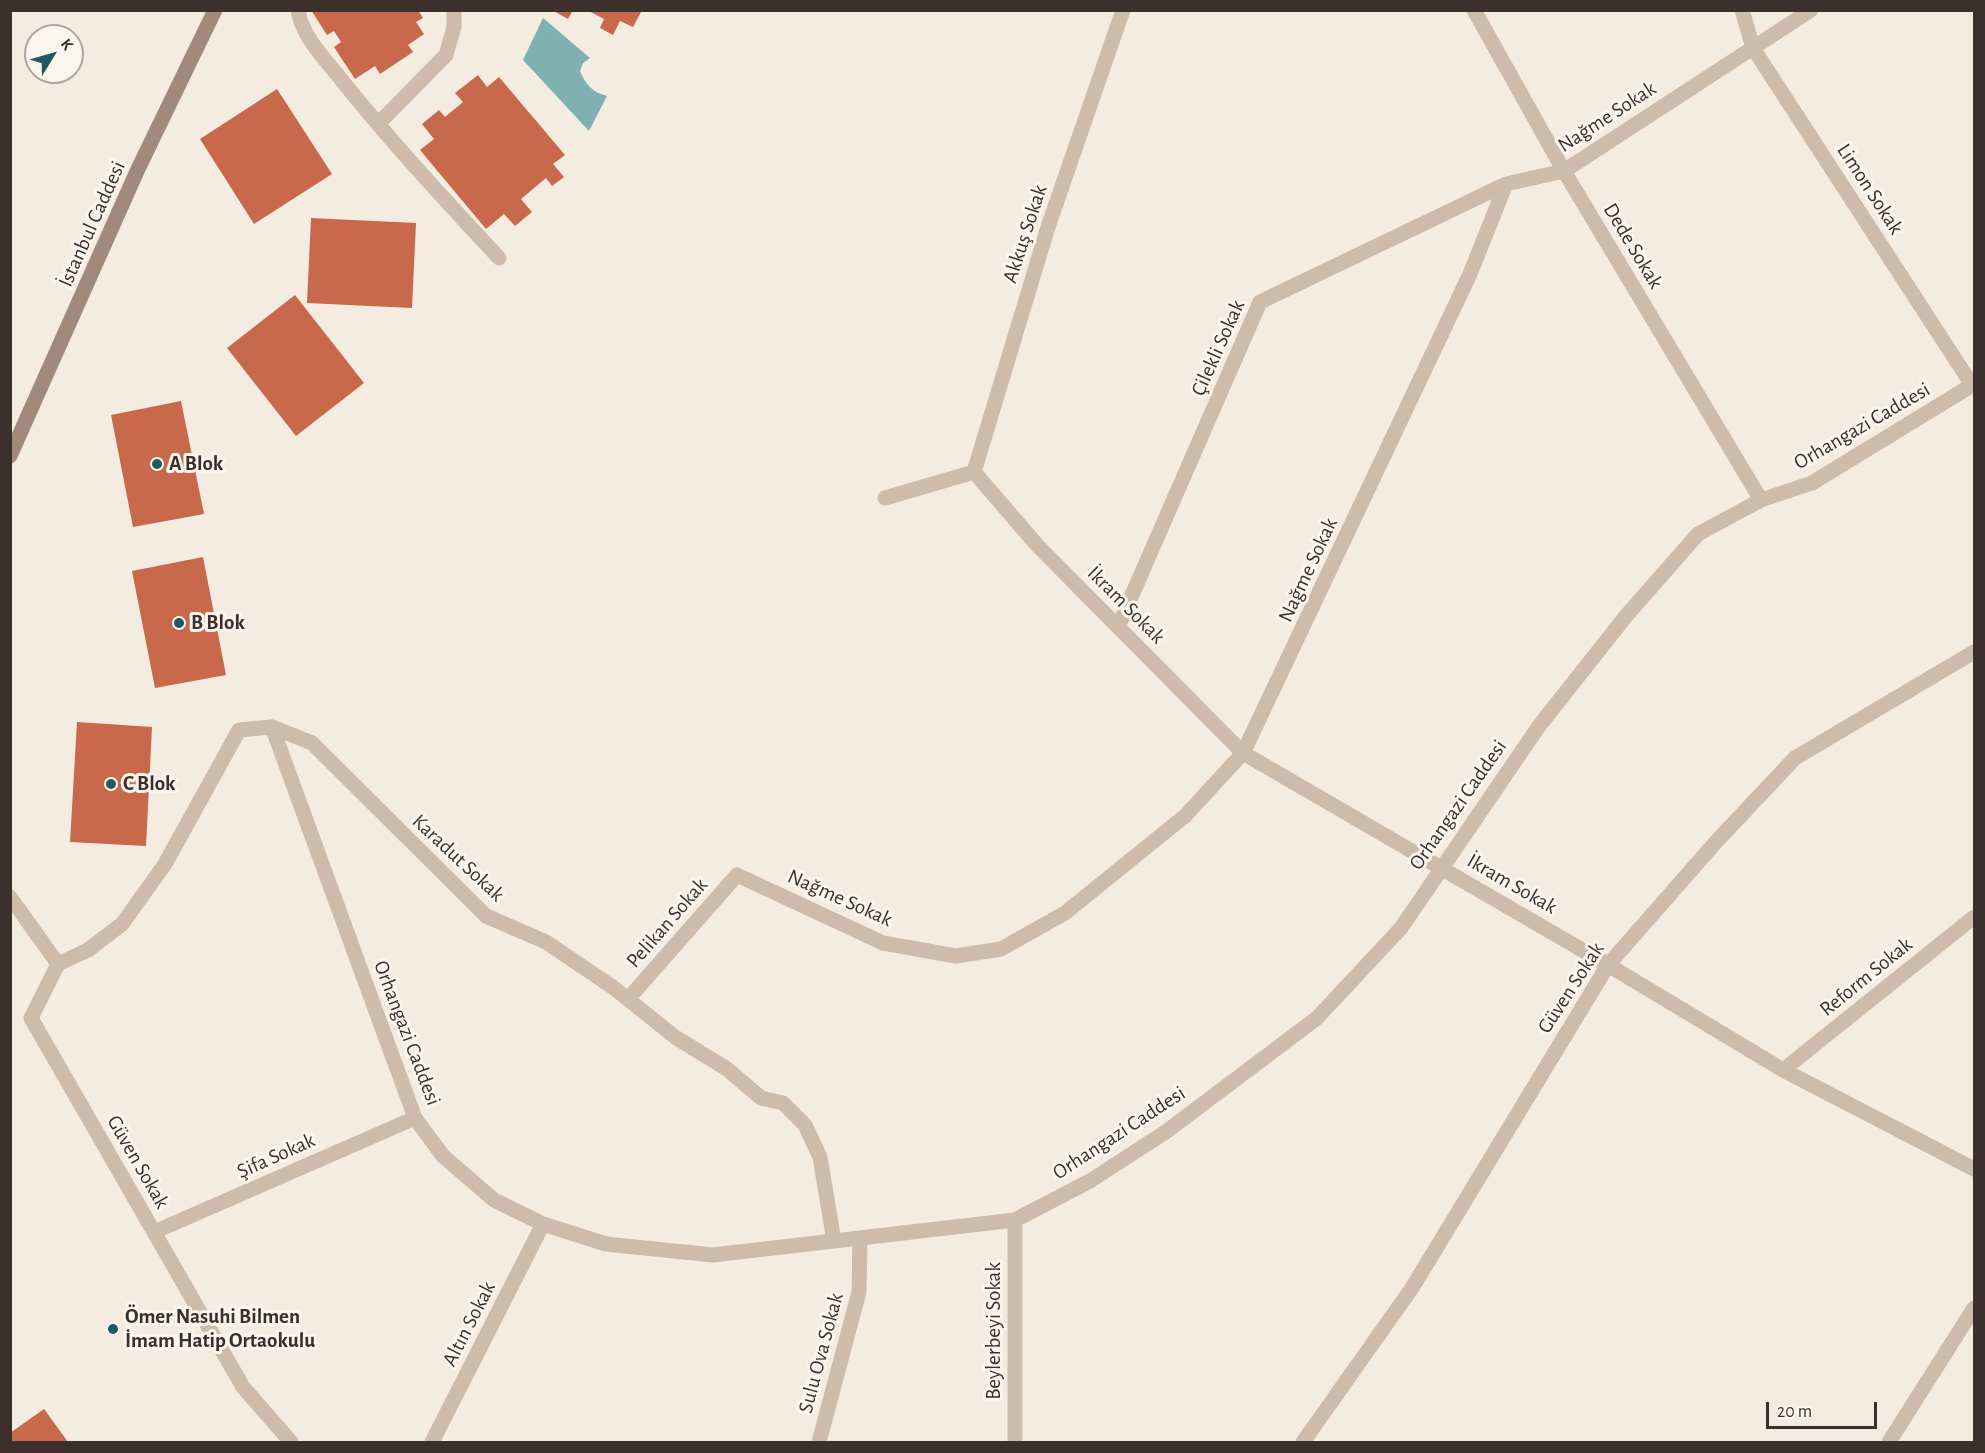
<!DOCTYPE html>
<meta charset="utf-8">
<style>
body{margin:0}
#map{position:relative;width:1985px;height:1453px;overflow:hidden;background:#f4ebe1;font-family:"Alegreya Sans",sans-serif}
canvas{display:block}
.frame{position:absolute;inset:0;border:12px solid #3b302b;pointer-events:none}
.north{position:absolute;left:24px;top:24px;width:60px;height:60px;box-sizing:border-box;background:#fbf5ee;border:2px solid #aea6a0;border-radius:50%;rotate:53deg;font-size:16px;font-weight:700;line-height:24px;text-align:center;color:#3b302b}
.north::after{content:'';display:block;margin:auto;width:21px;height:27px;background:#1f5a5e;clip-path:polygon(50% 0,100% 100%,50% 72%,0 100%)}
.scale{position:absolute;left:1766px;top:1402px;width:111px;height:27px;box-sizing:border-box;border:3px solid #3b302b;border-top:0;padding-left:8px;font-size:18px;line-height:21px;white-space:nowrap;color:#3b302b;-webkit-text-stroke:4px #fbf5ee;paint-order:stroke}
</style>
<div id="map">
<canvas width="1985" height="1453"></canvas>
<div class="frame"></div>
<div class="north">K</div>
<div class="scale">20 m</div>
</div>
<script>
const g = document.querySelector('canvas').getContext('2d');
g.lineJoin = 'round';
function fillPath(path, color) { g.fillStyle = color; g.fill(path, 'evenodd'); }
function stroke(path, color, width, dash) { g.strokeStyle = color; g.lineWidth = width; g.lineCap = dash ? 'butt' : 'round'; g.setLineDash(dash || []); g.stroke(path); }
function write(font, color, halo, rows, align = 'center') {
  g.font = font + ' "Alegreya Sans",sans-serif'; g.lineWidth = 6; g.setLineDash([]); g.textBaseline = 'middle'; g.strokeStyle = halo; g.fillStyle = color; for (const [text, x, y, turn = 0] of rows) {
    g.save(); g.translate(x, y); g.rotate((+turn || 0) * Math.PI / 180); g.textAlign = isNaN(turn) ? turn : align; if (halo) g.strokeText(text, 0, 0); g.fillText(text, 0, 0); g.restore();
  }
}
fillPath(new Path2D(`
 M543 18 590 58 583 63 580 71C586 85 592 92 607 96L589 131 523 60Z`), '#7fb0b2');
fillPath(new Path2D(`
 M311 10H418L423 18 416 22 424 34 408 45 413 52 380 74 375 66 355 79 334 47 341 42 334 31 327 35Z
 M552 10H573L568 19Z
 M587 10H642L633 27 620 21 613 35 600 28 604 19Z
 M478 75 487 87 499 77 565 155 553 164 564 177 552 186 546 178 521 199 532 212 515 226 504 214 486 229 420 150 434 139 422 124 439 110 445 117 463 102 455 93Z
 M277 89 332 174 254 224 200 139Z
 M311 218 416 223 412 308 307 303Z
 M295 295 364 383 296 436 227 348Z
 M181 401 204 514 133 527 111 415Z
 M203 557 226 675 155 688 132 571Z
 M77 722 152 727 146 846 70 842Z
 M44 1409 68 1442H10V1433Z`), '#c8694b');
stroke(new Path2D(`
 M298 10C302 38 328 62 344 83 393 144 446 201 499 258
 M378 124 446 55 454 27V10`), '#cdbbac', 15);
stroke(new Path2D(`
 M1474 10 1564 171 1761 500
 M1742 10 1753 48 1972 385
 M974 472 1037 545 1243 753 1608 965 1783 1070 1974 1169
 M974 472 1048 227 1123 10
 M885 498 974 472
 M1118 627 1260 302 1506 184
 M272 727 415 1118 443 1156 494 1200 543 1224 606 1244 713 1255 1015 1220 1090 1181 1167 1131 1317 1018 1401 928 1539 726 1626 616 1698 534 1761 500 1812 483 1974 384
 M10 897 58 964 31 1018 243 1387 291 1442
 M58 964 88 950 122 924 165 864 239 730 272 727 312 743 486 916 546 942 614 988 675 1037 727 1069 761 1098 783 1103 805 1125 820 1157 834 1241
 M628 999 737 875 883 943 956 956 1001 949 1065 913 1185 816 1243 753 1470 274 1506 184 1564 171 1811 10
 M1783 1070 1974 917
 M1015 1220V1442
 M154 1232 415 1118
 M432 1442 543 1224
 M819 1442 859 1292 860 1238
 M1303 1442 1412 1288 1608 965 1715 843 1795 758 1974 652
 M1889 1442 1974 1308`), '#cdbbac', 15);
stroke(new Path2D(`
 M10 456 138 169 215 10`), '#a18a7d', 15);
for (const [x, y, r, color] of [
 [157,464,6,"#1f5a5e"],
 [179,623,6,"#1f5a5e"],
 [111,784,6,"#1f5a5e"],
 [113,1329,6,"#1f5a5e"]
]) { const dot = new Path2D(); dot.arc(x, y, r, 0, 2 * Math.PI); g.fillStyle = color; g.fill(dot); stroke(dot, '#fbf5ee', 2); }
write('21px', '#3b302b', '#fbf5ee', [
 ["Nağme Sokak",1607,117,-33],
 ["Limon Sokak",1870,189,57],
 ["İstanbul Caddesi",92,224,-66],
 ["Akkuş Sokak",1025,234,-72],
 ["Dede Sokak",1633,246,59],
 ["Çilekli Sokak",1218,348,-66],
 ["Orhangazi Caddesi",1862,426,-30],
 ["Nağme Sokak",1308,570,-65],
 ["İkram Sokak",1126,605,45],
 ["Orhangazi Caddesi",1458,805,-55],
 ["Karadut Sokak",458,858,43],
 ["İkram Sokak",1512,884,30],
 ["Nağme Sokak",840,898,24],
 ["Pelikan Sokak",667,923,-49],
 ["Reform Sokak",1866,977,-39],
 ["Güven Sokak",1571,988,-57],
 ["Orhangazi Caddesi",407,1033,69],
 ["Orhangazi Caddesi",1119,1133,-33],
 ["Şifa Sokak",276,1156,-24],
 ["Güven Sokak",138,1162,60],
 ["Altın Sokak",469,1324,-63],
 ["Beylerbeyi Sokak",994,1331,-90],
 ["Sulu Ova Sokak",821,1353,-75]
]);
write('bold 21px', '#3b302b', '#fbf5ee', [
 ["A Blok",169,464],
 ["B Blok",191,623],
 ["C Blok",123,784],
 ["Ömer Nasuhi Bilmen",125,1317],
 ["İmam Hatip Ortaokulu",125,1341]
], 'left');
</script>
